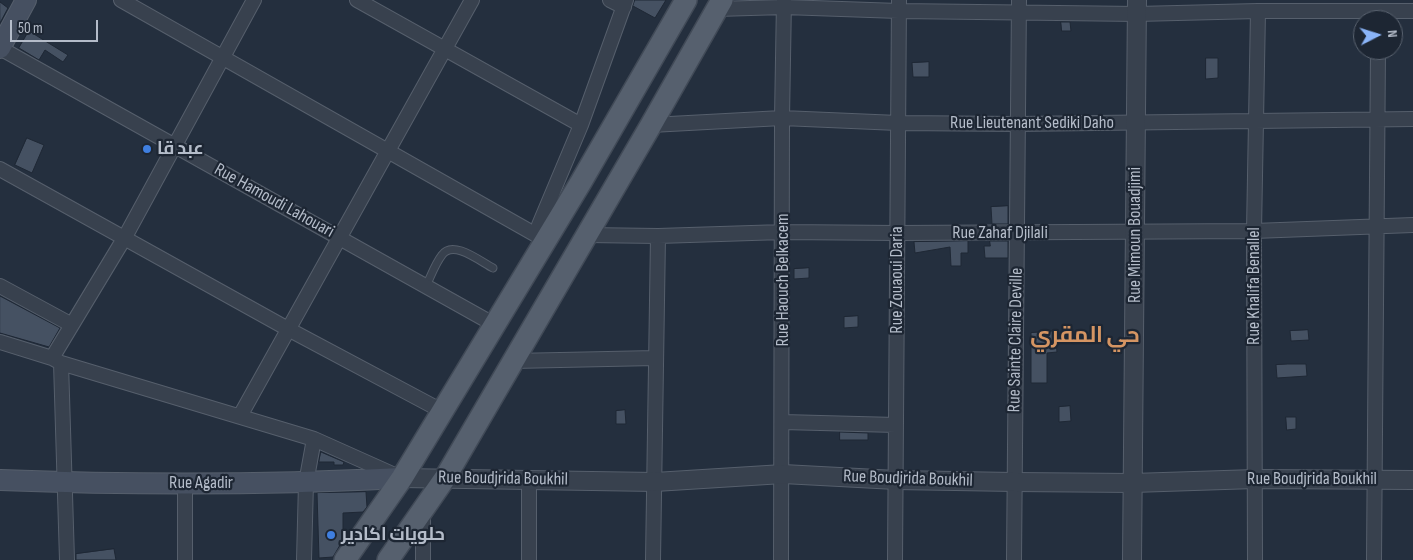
<!DOCTYPE html>
<meta charset="utf-8">
<style>
body{margin:0}
#map{position:relative;width:1413px;height:560px;overflow:hidden;background:#242f3e;font-family:"Sofia Sans Condensed",sans-serif}
canvas{display:block}
.north{position:absolute;left:1353px;top:10px;width:50px;height:50px;box-sizing:border-box;background:#1d2633;border:1px solid #59626f;border-radius:50%;rotate:85deg;font-size:14px;font-weight:700;line-height:20px;text-align:center;color:#b4bcc9}
.north::after{content:'';display:block;margin:auto;width:18px;height:22px;background:#8ab4f8;clip-path:polygon(50% 0,100% 100%,50% 72%,0 100%)}
.scale{position:absolute;left:10px;top:20px;width:88px;height:22px;box-sizing:border-box;border:2px solid #b4bcc9;border-top:0;padding-left:6px;font-size:15px;line-height:18px;white-space:nowrap;color:#b4bcc9;-webkit-text-stroke:4px #1d2633;paint-order:stroke}
</style>
<div id="map">
<canvas width="1413" height="560"></canvas>
<div class="north">N</div>
<div class="scale">50 m</div>
</div>
<script>
const g = document.querySelector('canvas').getContext('2d');
g.lineJoin = 'round';
function fillPath(path, color) { g.fillStyle = color; g.fill(path, 'evenodd'); }
function stroke(path, color, width, dash) { g.strokeStyle = color; g.lineWidth = width; g.lineCap = dash ? 'butt' : 'round'; g.setLineDash(dash || []); g.stroke(path); }
function write(font, color, halo, rows, align = 'center') {
  g.font = font + ' "Sofia Sans Condensed",Cairo,sans-serif'; g.lineWidth = 4.5; g.setLineDash([]); g.textBaseline = 'middle'; g.strokeStyle = halo; g.fillStyle = color; for (const [text, x, y, turn = 0] of rows) {
    g.save(); g.translate(x, y); g.rotate((+turn || 0) * Math.PI / 180); g.textAlign = isNaN(turn) ? turn : align; if (halo) g.strokeText(text, 0, 0); g.fillText(text, 0, 0); g.restore();
  }
}
const building = new Path2D(`
 M635 0H666L655 18 633 6Z
 M0 2 8 8 0 23Z
 M1061 22H1070L1071 31H1062Z
 M29 31 68 55 63 62 45 50 39 60 19 48Z
 M1206 58H1218V78L1206 79Z
 M929 62V77H913L912 63Z
 M27 138 44 145 32 173 15 165Z
 M1008 206V224H992L991 207Z
 M968 241V253H961V266H951L950 247 915 253 914 242Z
 M990 241H1008V258H985L984 246H990Z
 M809 268V278L794 279V269Z
 M0 296 60 328 49 347 0 333Z
 M858 316V327L844 328V317Z
 M1308 330 1309 340 1291 341 1290 331Z
 M1055 331 1057 352 1047 353V383H1031V333Z
 M1288 364H1306L1307 376 1277 378 1276 365Z
 M1070 406 1071 421 1059 422V407Z
 M625 410 626 424H616V411Z
 M1286 417H1296V429L1287 430Z
 M840 432 868 433V440H840Z
 M321 452 344 462 343 465H334V462H319Z
 M366 492 367 507 363 512 343 513V540L333 557 319 558 317 493Z
 M114 549 116 560H76V554Z`);
fillPath(building, '#455162');
stroke(building, '#1f2835', 1);
const service = new Path2D(`
 M426 286C431 276 435 264 442 255 453 239 481 262 493 268`);
const minor = new Path2D(`
 M121 0 545 240
 M357 0 581 125
 M610 0 624 7
 M717 9 784 7 899 11 1137 14 1258 11H1413
 M0 48 495 325
 M651 125 782 118 898 123 1017 124 1413 119
 M0 169 288 329 442 411
 M587 235 658 236 783 232 897 233 1254 231 1413 225
 M545 240 539 225 581 125 626 0
 M0 286 72 325
 M0 342 52 358 61 363 314 439 399 477
 M52 358 125 237 254 0
 M513 361 655 358
 M61 363 67 560
 M240 416 472 0
 M783 422 896 425
 M185 483V560
 M304 560 306 483 314 439
 M423 560V511
 M529 560V480
 M653 560 658 236
 M781 560 782 118 784 0
 M895 560 899 0
 M1014 560 1019 0
 M1255 560 1254 231 1258 11
 M1374 560 1378 50`);
const tertiary = new Path2D(`
 M402 478 655 482 783 474 896 480 1014 482 1133 483 1255 479 1413 480
 M1132 560 1137 0`);
const secondary = new Path2D(`
 M0 48 26 0
 M0 480C134 485 268 485 402 478`);
const primary = new Path2D(`
 M345 560 402 478 581 182 686 0
 M388 560 445 478 651 125 722 0`);
stroke(service, '#565f6c', 9);
stroke(minor, '#565f6c', 16);
stroke(tertiary, '#565f6c', 20);
stroke(secondary, '#565f6c', 22);
stroke(primary, '#414a57', 24);
stroke(service, '#38414e', 7);
stroke(minor, '#38414e', 14);
stroke(tertiary, '#38414e', 18);
stroke(secondary, '#465061', 20);
stroke(primary, '#56606e', 21);
for (const [x, y, r, color] of [
 [147,149,5,"#3f7fe0"],
 [331,535,5,"#3f7fe0"]
]) { const dot = new Path2D(); dot.arc(x, y, r, 0, 2 * Math.PI); g.fillStyle = color; g.fill(dot); stroke(dot, '#1d2633', 2); }
write('18px', '#b4bcc9', '#1d2633', [
 ["Rue Lieutenant Sediki Daho",1032,123],
 ["Rue Hamoudi Lahouari",274,201,29],
 ["Rue Zahaf Djilali",1000,233],
 ["Rue Mimoun Bouadjimi",1135,235,-90],
 ["Rue Haouch Belkacem",783,280,-90],
 ["Rue Zouaoui Daria",897,280,-90],
 ["Rue Khalifa Benallel",1254,286,-90],
 ["Rue Sainte Claire Deville",1016,340,-89],
 ["Rue Boudjrida Boukhil",503,479,1],
 ["Rue Boudjrida Boukhil",908,479,2],
 ["Rue Boudjrida Boukhil",1312,479],
 ["Rue Agadir",201,483]
]);
write('bold 18px', '#b4bcc9', '#1d2633', [
 ["عبد قا",157,149],
 ["حلويات اكادير",341,535]
], 'left');
write('bold 22px', '#d59563', '#1d2633', [
 ["حي المقري",1085,336]
]);
</script>
